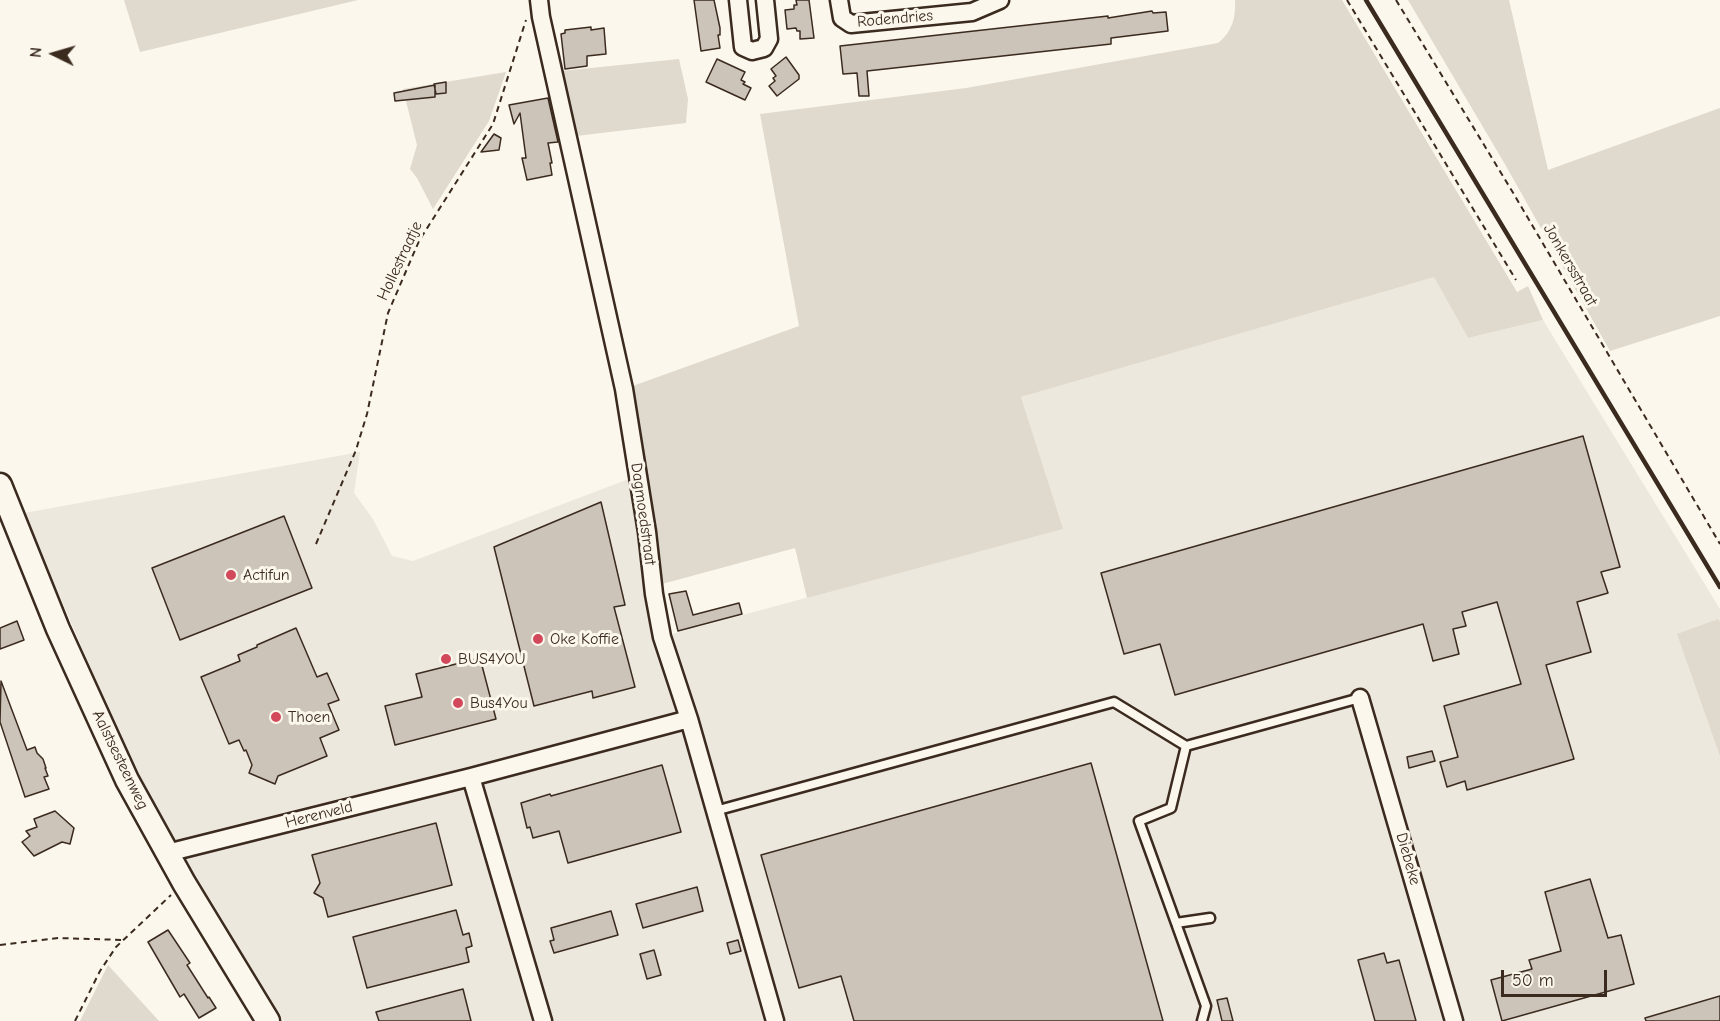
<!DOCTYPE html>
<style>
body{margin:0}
#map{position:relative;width:1720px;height:1021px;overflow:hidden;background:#fbf7ec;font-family:"Comic Neue",sans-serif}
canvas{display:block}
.north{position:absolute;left:24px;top:24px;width:60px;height:60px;-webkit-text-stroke:4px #fbf7ec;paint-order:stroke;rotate:275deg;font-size:16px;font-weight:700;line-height:24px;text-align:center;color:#3b2a1e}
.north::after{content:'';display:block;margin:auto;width:21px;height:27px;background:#3b2a1e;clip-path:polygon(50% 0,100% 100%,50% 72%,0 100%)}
.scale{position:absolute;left:1501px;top:970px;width:106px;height:27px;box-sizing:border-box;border:3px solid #3b2a1e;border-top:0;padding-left:8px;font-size:18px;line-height:21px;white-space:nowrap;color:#3b2a1e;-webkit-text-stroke:4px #fbf7ec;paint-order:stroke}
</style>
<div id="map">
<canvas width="1720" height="1021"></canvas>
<div class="north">N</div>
<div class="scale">50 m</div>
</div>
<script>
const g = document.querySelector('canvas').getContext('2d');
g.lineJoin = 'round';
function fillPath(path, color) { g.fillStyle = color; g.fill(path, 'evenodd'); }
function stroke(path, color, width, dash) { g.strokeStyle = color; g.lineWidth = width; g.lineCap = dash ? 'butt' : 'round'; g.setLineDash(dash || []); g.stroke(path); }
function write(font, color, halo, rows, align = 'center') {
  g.font = font + ' "Comic Neue",sans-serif'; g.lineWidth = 6; g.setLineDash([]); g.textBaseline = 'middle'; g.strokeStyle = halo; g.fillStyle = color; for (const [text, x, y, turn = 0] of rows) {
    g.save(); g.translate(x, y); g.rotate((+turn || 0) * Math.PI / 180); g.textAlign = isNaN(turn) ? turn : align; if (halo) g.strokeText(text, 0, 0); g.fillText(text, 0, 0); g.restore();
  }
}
fillPath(new Path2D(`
 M1434 276 1468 338 1543 320 1720 609V1021H782L672 634 1062 529 1021 397Z
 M360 452 354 493 373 519 392 556 413 561 634 477 703 789 766 1021H284L191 875 140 783 24 513Z`), '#ede8dd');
fillPath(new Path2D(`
 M124 0H358L140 52Z
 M1235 0H1342L1517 292 1528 286 1543 320 1468 338 1434 277 1021 397 1063 529 807 598 795 548 662 584 630 387 799 326 760 114 966 88 1218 43C1232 32 1236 18 1235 0Z
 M1408 0H1509L1548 170 1720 108V316L1610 351 1506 166Z
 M679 59 688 99 686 123 576 136 561 71Z
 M506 72 489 121 433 209 417 178 410 169 417 145 403 89Z
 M1718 619 1720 622V756L1677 634Z
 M108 965 159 1021H80Z`), '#dfd9ce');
const building = new Path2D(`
 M694 0H714L720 28V35H718L720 48 701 51Z
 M796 0H809L814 38 800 39V31H797L796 28 787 29 785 10 794 9V5H797Z
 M1152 11 1153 13 1166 12 1168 31 1111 38V44L867 71 869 96H859L857 73 843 74 840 46 1108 16V18Z
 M591 27V30L604 28 606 54 587 56V66L565 69 561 34 565 33V30Z
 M786 57 799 75V79L777 96 769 86 775 81 773 78 776 76 771 69Z
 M717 59 745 72 741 80 745 82 743 84 751 88 745 100 706 82Z
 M446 82V93L436 94 434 84Z
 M435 85V97L395 101 394 93Z
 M548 98 558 142 548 143 552 163H550L552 175 527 180 522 158H526L520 113 514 124 509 105Z
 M494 134 501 138 499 150 481 152Z
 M1583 436 1620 567 1601 572 1608 593 1577 602 1591 652 1546 665 1574 759 1467 790 1465 781 1447 787 1440 762 1458 757 1444 706 1521 684 1497 602 1462 612 1466 626 1453 629 1459 654 1433 661 1423 624 1175 695 1160 644 1124 654 1101 573Z
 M601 502 625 605 614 607 635 687 593 698 592 691 534 706 494 547Z
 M284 516 312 588 180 640 152 568Z
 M686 591 693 615 739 603 742 614 678 631 669 594Z
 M17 621 24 640 0 649V628Z
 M296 628 317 677 327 673 339 700 328 704 339 730 320 738 327 756 278 776 275 784 249 773 252 765 246 750 244 751 239 740 229 744 201 677 240 661 238 655 257 647V645Z
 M480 658 496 719 395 745 385 706 422 697 416 674Z
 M1 681 27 750 35 747 37 753 43 759 46 768H45L48 776 44 777 49 789 25 797 0 722Z
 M1432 751 1435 761 1409 768 1407 757Z
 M1091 763 1163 1021H854L841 976 799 988 761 855Z
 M662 765 681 832 568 863 559 831 533 838 530 827 527 828 521 803 550 794 551 796Z
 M55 811 74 828 70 844 62 842 34 856 22 842 30 836 26 831 37 827 34 819Z
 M436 823 452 885 328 917 323 898 314 893 320 883 312 855Z
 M1590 879 1608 938 1621 935 1634 984 1502 1021 1491 980 1532 969 1529 960 1561 951 1545 892Z
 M697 887 703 911 643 928 636 904Z
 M456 910 463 935 469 933 472 946 466 948 469 962 367 988 353 937Z
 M611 911 618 935 554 953 550 941 554 940 551 928Z
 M168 930 190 963 187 965 208 998 209 997 216 1008 199 1018 184 994 180 997 148 942Z
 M738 940 741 951 730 954 727 943Z
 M654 950 661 975 647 979 640 954Z
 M1384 953 1387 963 1399 960 1416 1021H1375L1358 960Z
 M463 989 471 1021H379L376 1012Z
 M1720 996V1021H1646L1645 1018Z
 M1227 998 1233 1021H1222L1217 1000Z`);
fillPath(building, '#ccc4b9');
stroke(building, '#3b2a1e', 1.5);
const lane = new Path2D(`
 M715 811 1114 702 1186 746
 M1176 923 1210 918
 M1202 1021 1206 1006 1139 821 1171 808 1186 746 1360 698`);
const street = new Path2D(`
 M539 0 541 17 624 389 647 532 654 594 662 637 689 719 775 1021
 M738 0 743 47 752 51 764 48 769 39 765 0
 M839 0 842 18 851 24 972 12 1000 0
 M1360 698 1454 1021
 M471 777 543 1021
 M167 853 471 777 689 719`);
const secondary = new Path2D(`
 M0 485 58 629 127 780 184 883 268 1021`);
stroke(lane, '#3b2a1e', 13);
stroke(street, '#3b2a1e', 21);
stroke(secondary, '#3b2a1e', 27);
stroke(new Path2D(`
 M1347 0 1516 280
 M1396 0 1512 191 1720 544
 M316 544 356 450 367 414 388 313 419 241 493 124 526 20
 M0 945 58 938 123 940
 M75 1021 100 971 116 947 171 895`), '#3b2a1e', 2, [6, 4.5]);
stroke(lane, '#fbf7ec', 8);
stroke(street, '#fbf7ec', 16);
stroke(secondary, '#fbf7ec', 22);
stroke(new Path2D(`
 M1366 0 1720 587`), '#3b2a1e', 4.5);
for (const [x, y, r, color] of [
 [231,575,6,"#d1495b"],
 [538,639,6,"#d1495b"],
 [446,659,6,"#d1495b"],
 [458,703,6,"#d1495b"],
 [276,717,6,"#d1495b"]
]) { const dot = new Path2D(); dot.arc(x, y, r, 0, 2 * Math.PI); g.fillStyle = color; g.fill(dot); stroke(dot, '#fbf7ec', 2); }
write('16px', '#3b2a1e', '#fbf7ec', [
 ["Rodendries",895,19,-5],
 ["Hollestraatje",400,261,-65],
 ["Jonkersstraat",1570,265,60],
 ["Dagmoedstraat",643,514,82],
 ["Aalstsesteenweg",120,760,64],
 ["Herenveld",319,815,-14],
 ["Diebeke",1408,859,74]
]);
write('16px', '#3b2a1e', '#fbf7ec', [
 ["Actifun",243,575],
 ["Oke Koffie",550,639],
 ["BUS4YOU",458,659],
 ["Bus4You",470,703],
 ["Thoen",288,717]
], 'left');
</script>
